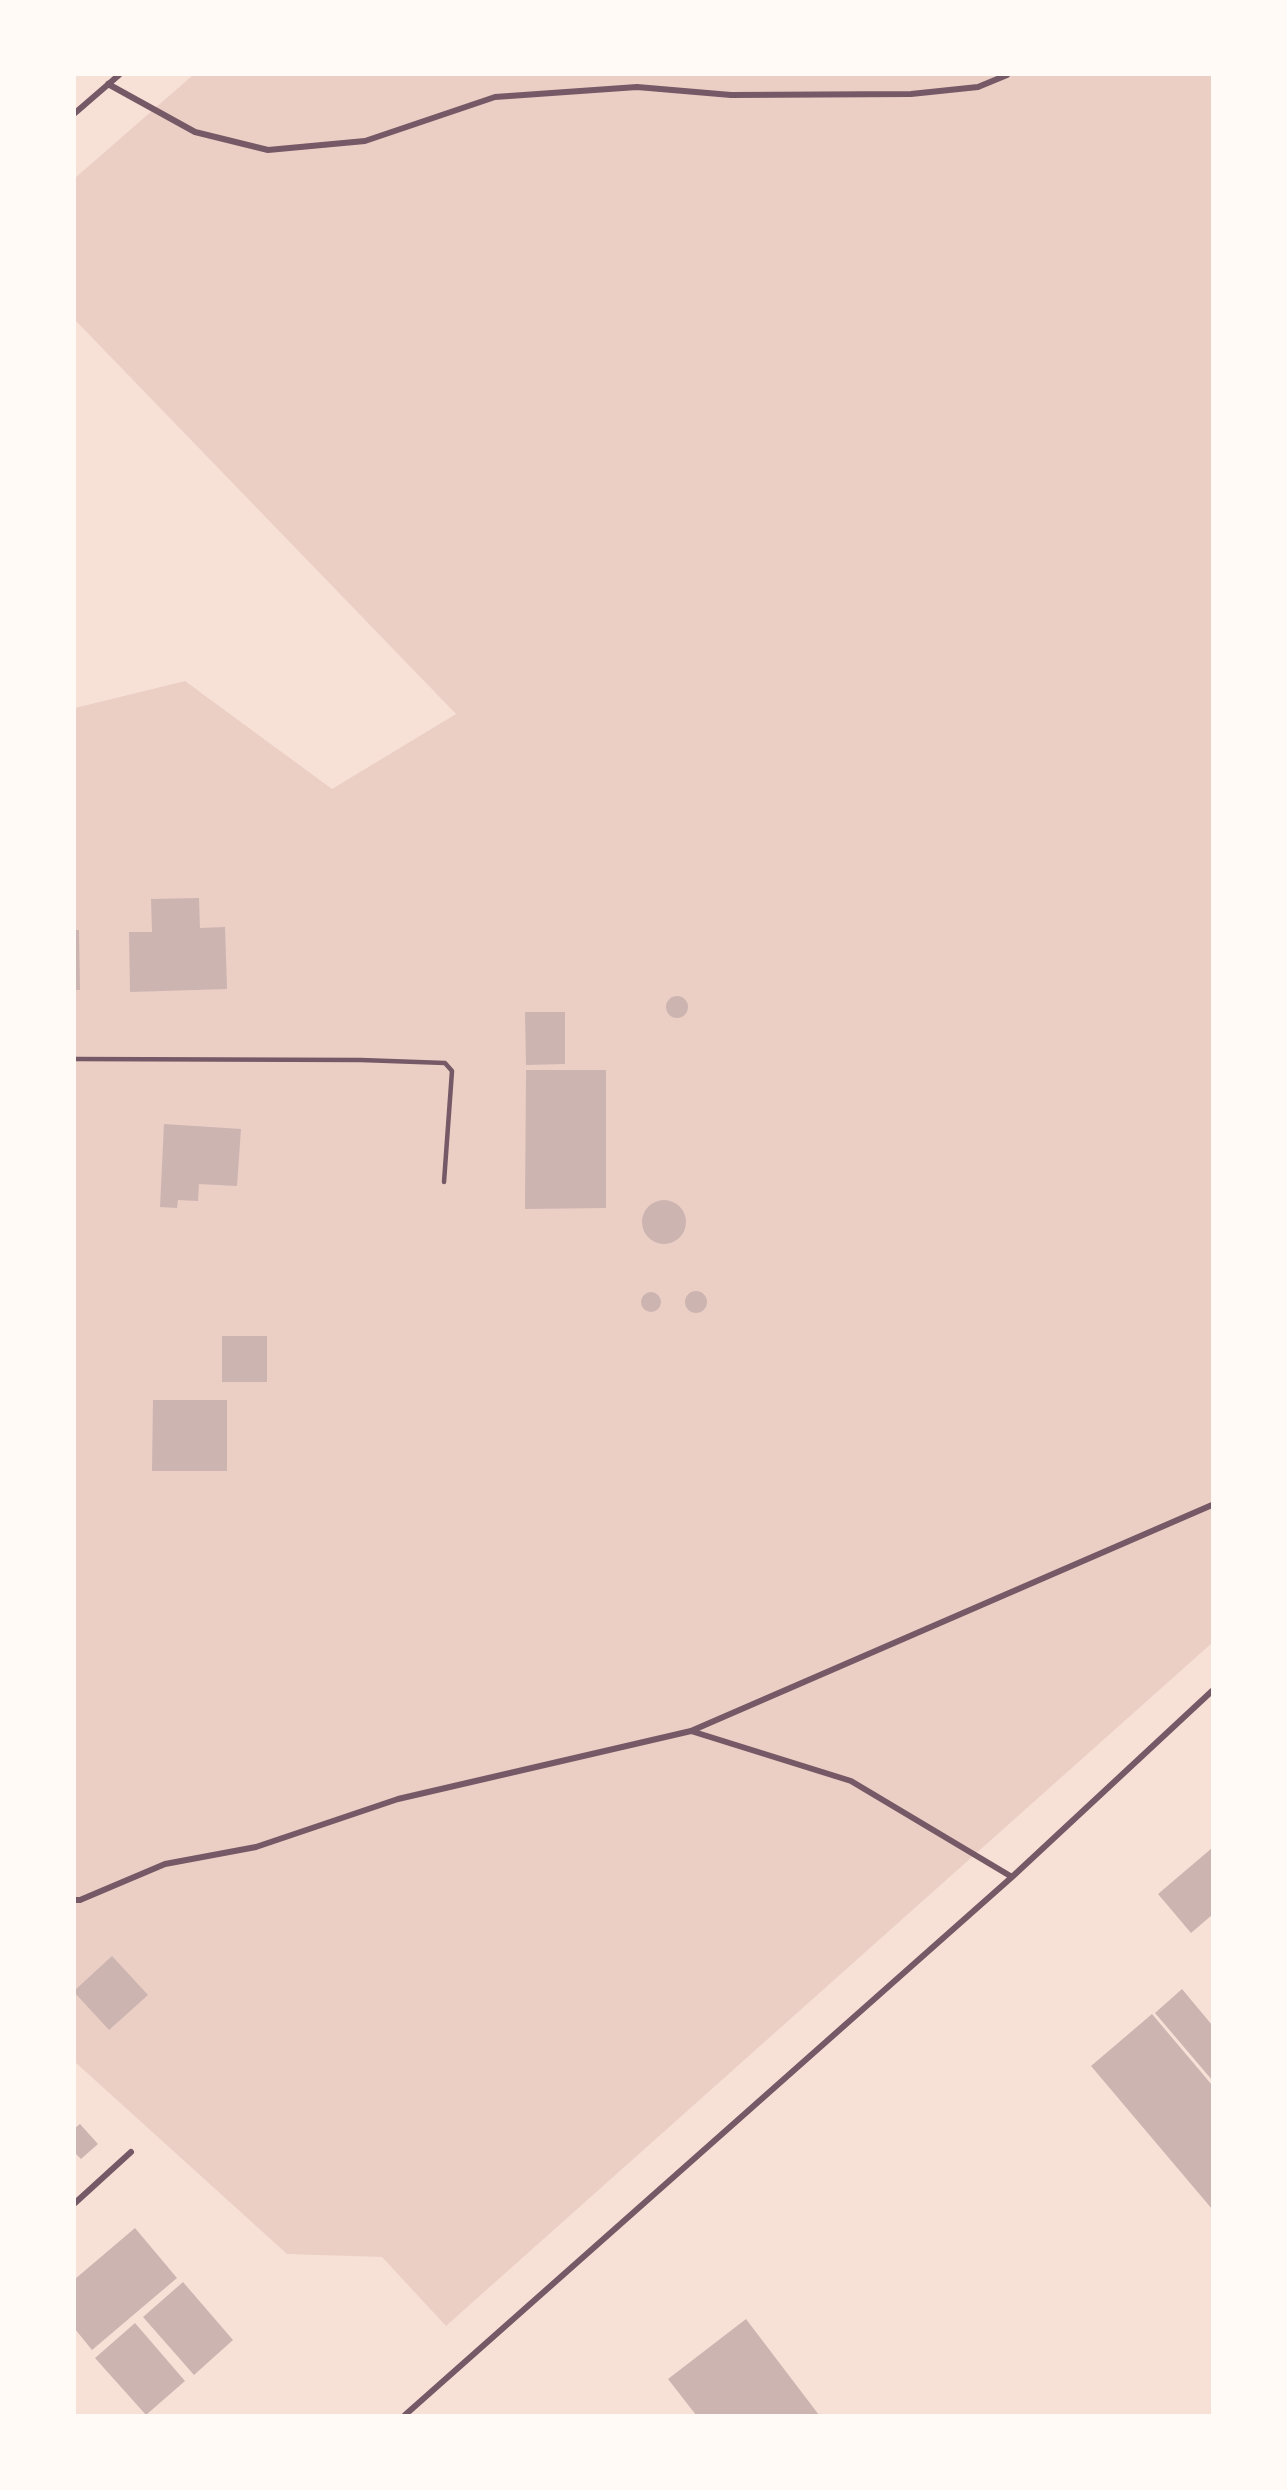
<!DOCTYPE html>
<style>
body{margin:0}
#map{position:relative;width:1287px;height:2490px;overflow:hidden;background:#f7e1d7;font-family:Rubik,sans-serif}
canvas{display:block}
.frame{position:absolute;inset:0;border:76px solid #fffaf5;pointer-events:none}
</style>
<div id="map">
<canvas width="1287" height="2490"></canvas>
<div class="frame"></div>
</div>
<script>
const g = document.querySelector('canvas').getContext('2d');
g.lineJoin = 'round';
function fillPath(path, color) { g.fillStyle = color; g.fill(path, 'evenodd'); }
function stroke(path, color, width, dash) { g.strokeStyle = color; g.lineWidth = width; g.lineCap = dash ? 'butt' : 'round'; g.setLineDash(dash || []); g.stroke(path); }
fillPath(new Path2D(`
 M193 75H1212V1643L446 2326 382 2257 287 2254 75 2062V708L185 681 332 789 456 714 75 320V178Z`), '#ebcfc5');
fillPath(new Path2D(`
 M199 898 200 928 225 927 227 989 130 992 129 932H152L151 899Z
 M75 930H79L80 990H75Z
 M666 1007a11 11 0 1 1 22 0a11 11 0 1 1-22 0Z
 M525 1012H565V1064L526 1065Z
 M526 1070H606V1208L525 1209Z
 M164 1124 241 1129 237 1186 199 1184 198 1201 178 1200 177 1208 160 1207Z
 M642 1222a22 22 0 1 1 44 0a22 22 0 1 1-44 0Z
 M685 1302a11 11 0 1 1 22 0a11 11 0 1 1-22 0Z
 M641 1302a10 10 0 1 1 20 0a10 10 0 1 1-20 0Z
 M222 1336H267V1382H222Z
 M153 1400H227V1471H152Z
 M1212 1848V1915L1191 1933 1158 1894Z
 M112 1956 148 1995 109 2030 75 1993V1990Z
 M1182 1989 1212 2025V2080L1155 2013Z
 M1152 2014 1212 2085V2209L1091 2066Z
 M80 2124 98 2144 81 2159 75 2153V2128Z
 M135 2228 177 2278 92 2350 75 2329V2279Z
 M183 2282 233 2340 194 2375 143 2317Z
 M746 2319 819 2415H696L668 2379Z
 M135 2323 185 2381 146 2415 95 2358Z`), '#ccb4b1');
stroke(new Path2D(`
 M75 1059 361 1060 445 1063 452 1071 444 1182`), '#755966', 4.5);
stroke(new Path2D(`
 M108 84 195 132 268 150 365 141 495 97 637 87 731 95 911 94 978 87 1007 75
 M75 113 119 75
 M691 1731 851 1781 1012 1877
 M75 1900H80L165 1864 256 1847 398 1799 691 1731 1212 1505
 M75 2203 131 2152
 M405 2415 1012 1877 1212 1691`), '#755966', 6);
</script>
